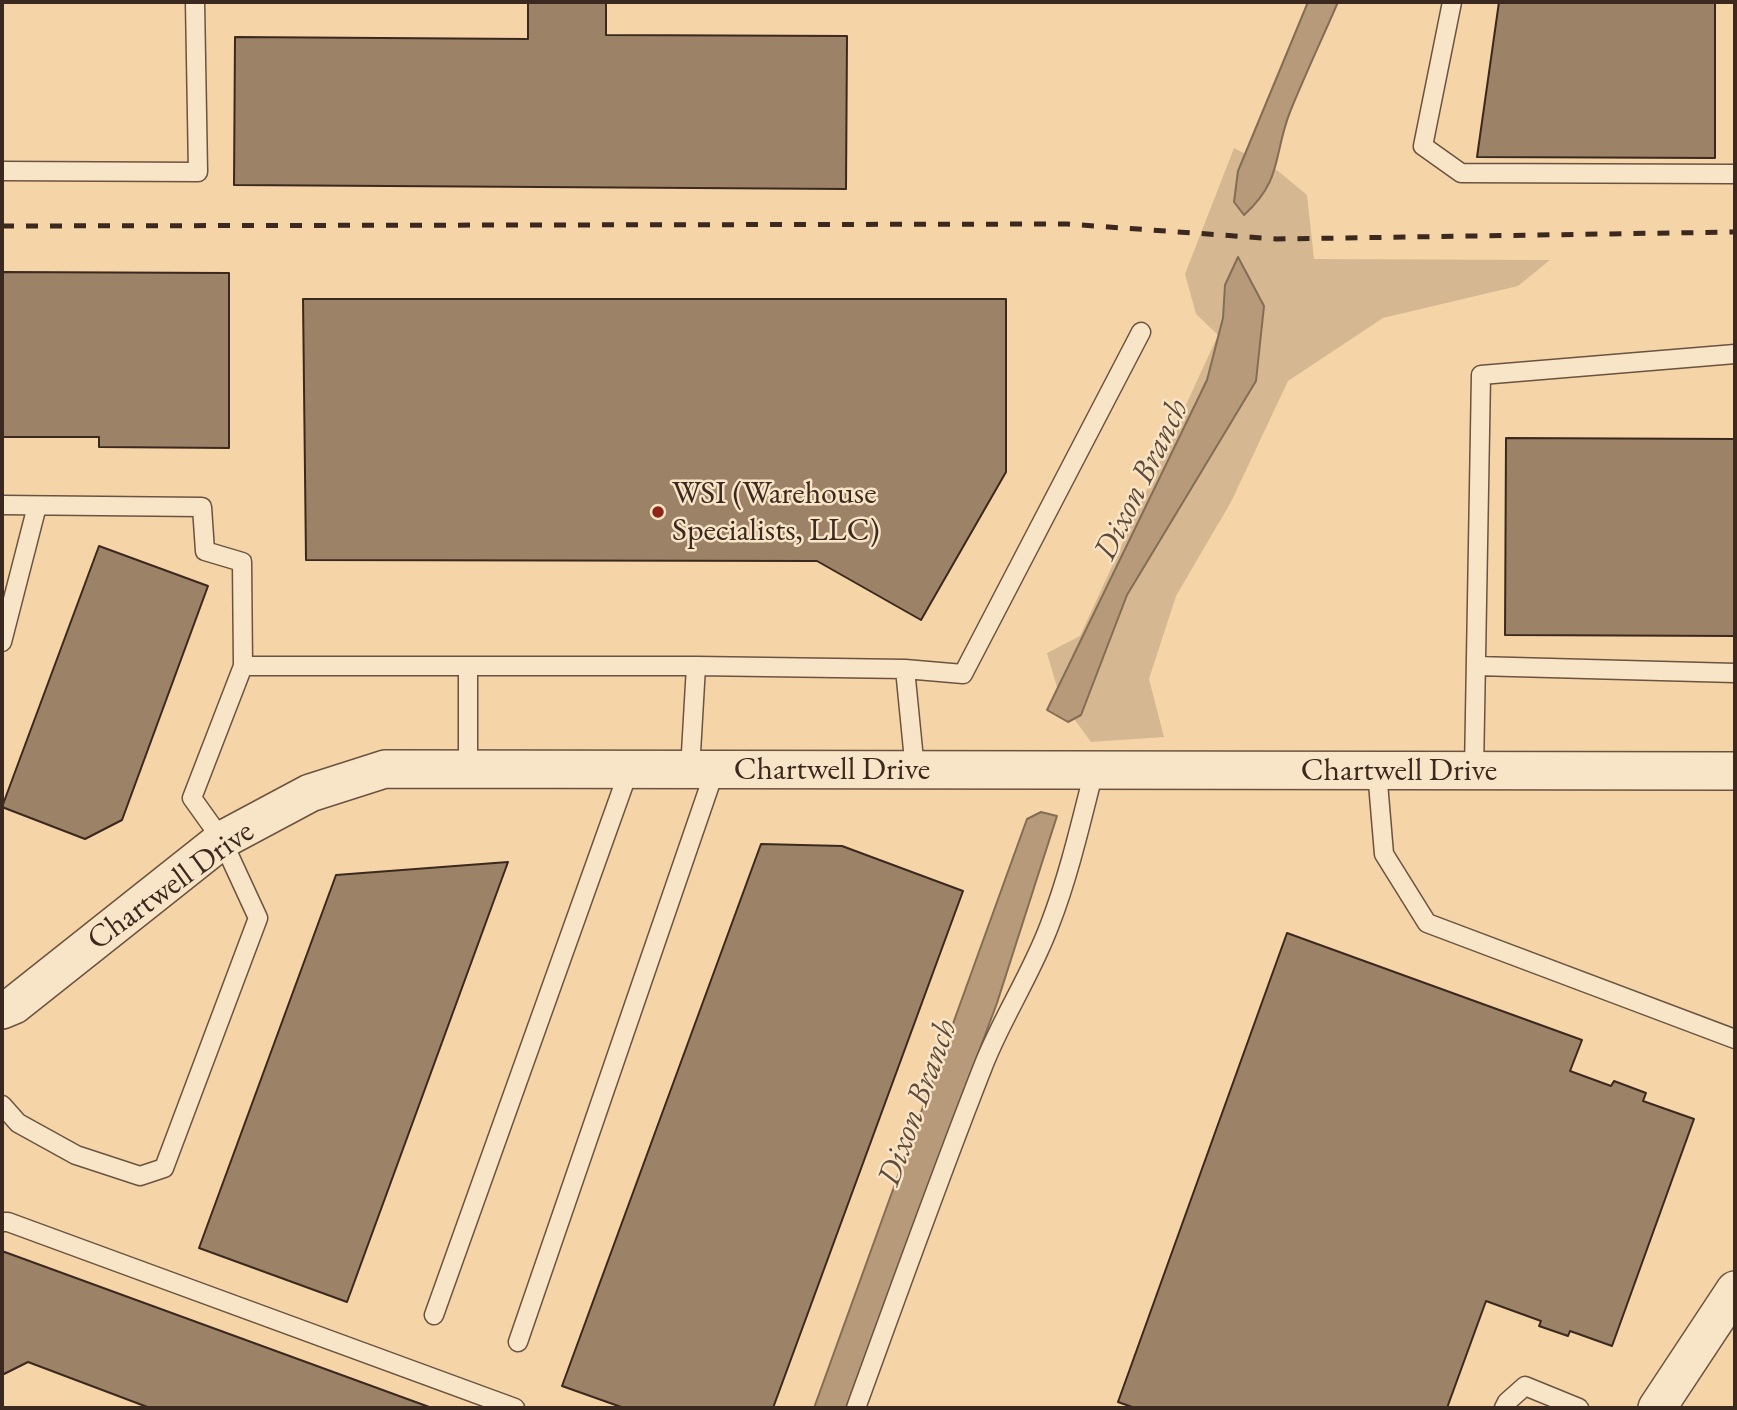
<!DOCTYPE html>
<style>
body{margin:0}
#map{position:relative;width:1737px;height:1410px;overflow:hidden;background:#f5d5a8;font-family:"EB Garamond",serif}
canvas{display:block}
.frame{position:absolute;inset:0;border:4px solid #3b281e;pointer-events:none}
</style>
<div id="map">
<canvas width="1737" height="1410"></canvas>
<div class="frame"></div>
</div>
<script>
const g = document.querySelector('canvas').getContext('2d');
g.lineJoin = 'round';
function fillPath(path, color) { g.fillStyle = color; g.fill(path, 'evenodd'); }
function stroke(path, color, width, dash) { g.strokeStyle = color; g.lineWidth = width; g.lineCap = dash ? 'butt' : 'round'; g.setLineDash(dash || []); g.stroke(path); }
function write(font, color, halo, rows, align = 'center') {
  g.font = font + ' "EB Garamond",serif'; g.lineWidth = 5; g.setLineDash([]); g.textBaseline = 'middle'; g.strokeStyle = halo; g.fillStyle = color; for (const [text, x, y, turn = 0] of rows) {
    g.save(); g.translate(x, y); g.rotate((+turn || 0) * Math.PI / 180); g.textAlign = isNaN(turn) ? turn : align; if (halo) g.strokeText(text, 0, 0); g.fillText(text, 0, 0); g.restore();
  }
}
fillPath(new Path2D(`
 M1234 148 1278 171 1307 195 1314 259 1550 260 1518 286 1383 318 1288 381 1231 502 1176 596 1149 679 1164 737 1091 742 1061 701 1047 653 1080 636 1218 335 1196 314 1185 274Z`), '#d5b891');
const water = new Path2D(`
 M1308 2H1338C1322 39 1305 75 1290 112 1273 155 1283 180 1244 215L1234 202 1238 171Z
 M1238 257 1264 306 1256 381 1127 595 1081 715 1068 722 1047 710 1207 380 1223 318 1225 285Z
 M1041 812 1057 816 997 1003 846 1408H814L1027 819Z`);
fillPath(water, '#b69a79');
stroke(water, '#856c55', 2);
const building = new Path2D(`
 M528 2H606V35L847 36 846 189 234 185 235 37 528 39Z
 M1499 2H1715V158L1477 157Z
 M2 272 229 273V448L99 447V437H2Z
 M303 299H1006V472L921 620 817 561 306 560Z
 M1506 438 1735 439V636L1505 635Z
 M99 546 208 586 122 820 85 839 2 807Z
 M761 844 842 846 963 891 773 1408H624L562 1386Z
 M508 862 347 1302 199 1248 336 875Z
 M1287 933 1582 1040 1570 1071 1611 1086 1614 1081 1646 1093 1643 1101 1694 1119 1612 1346 1570 1331 1568 1336 1539 1326 1541 1321 1486 1301 1447 1408H1135L1118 1402Z
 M2 1251 432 1408H150L28 1362 2 1375Z`);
fillPath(building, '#9c8266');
stroke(building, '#3b281e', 2);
const service = new Path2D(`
 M1452 2 1423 146 1461 173 1735 174
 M2 171 198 172 195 2
 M2 505 202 507 205 551 242 562 243 666
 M2 642 37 506
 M468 666V769
 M1476 666 1735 673
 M905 669 963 674 1141 332
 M690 770 696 666 905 669 915 770
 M1377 771 1384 854 1427 923 1735 1039
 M1474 771 1481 375 1735 354
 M2 1105 18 1123 76 1155 140 1176 164 1168 258 918 222 840 192 798 243 666H696
 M2 1222H8L515 1408
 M434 1315 629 770
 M518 1342 715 770
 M856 1408C898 1293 939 1178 984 1064 1003 1016 1032 973 1050 924 1069 875 1081 822 1094 771
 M1504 1408 1507 1402 1525 1386 1579 1408`);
const minor = new Path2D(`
 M2 1010 14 1005 222 840 310 793 385 769 1735 771
 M1657 1408 1735 1290`);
stroke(service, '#6a5340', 21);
stroke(minor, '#6a5340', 40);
stroke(service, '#f8e4c6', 18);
stroke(minor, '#f8e4c6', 37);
stroke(new Path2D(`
 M2 226 1067 224 1277 239 1735 232`), '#3b281e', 5, [12, 12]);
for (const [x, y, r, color] of [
 [658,512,7,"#8f2418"]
]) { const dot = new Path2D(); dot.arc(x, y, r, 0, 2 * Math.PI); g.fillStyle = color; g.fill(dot); stroke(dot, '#f8e4c6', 2.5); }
write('32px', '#3b281e', '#f8e4c6', [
 ["WSI (Warehouse",672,494],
 ["Specialists, LLC)",672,531]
], 'left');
write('32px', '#3b281e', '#f8e4c6', [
 ["Chartwell Drive",832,770],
 ["Chartwell Drive",1399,771],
 ["Chartwell Drive",171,886,-36]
]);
write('italic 33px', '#604a39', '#f8e4c6', [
 ["Dixon Branch",1142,480,-64],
 ["Dixon Branch",918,1103,-70]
]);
</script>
